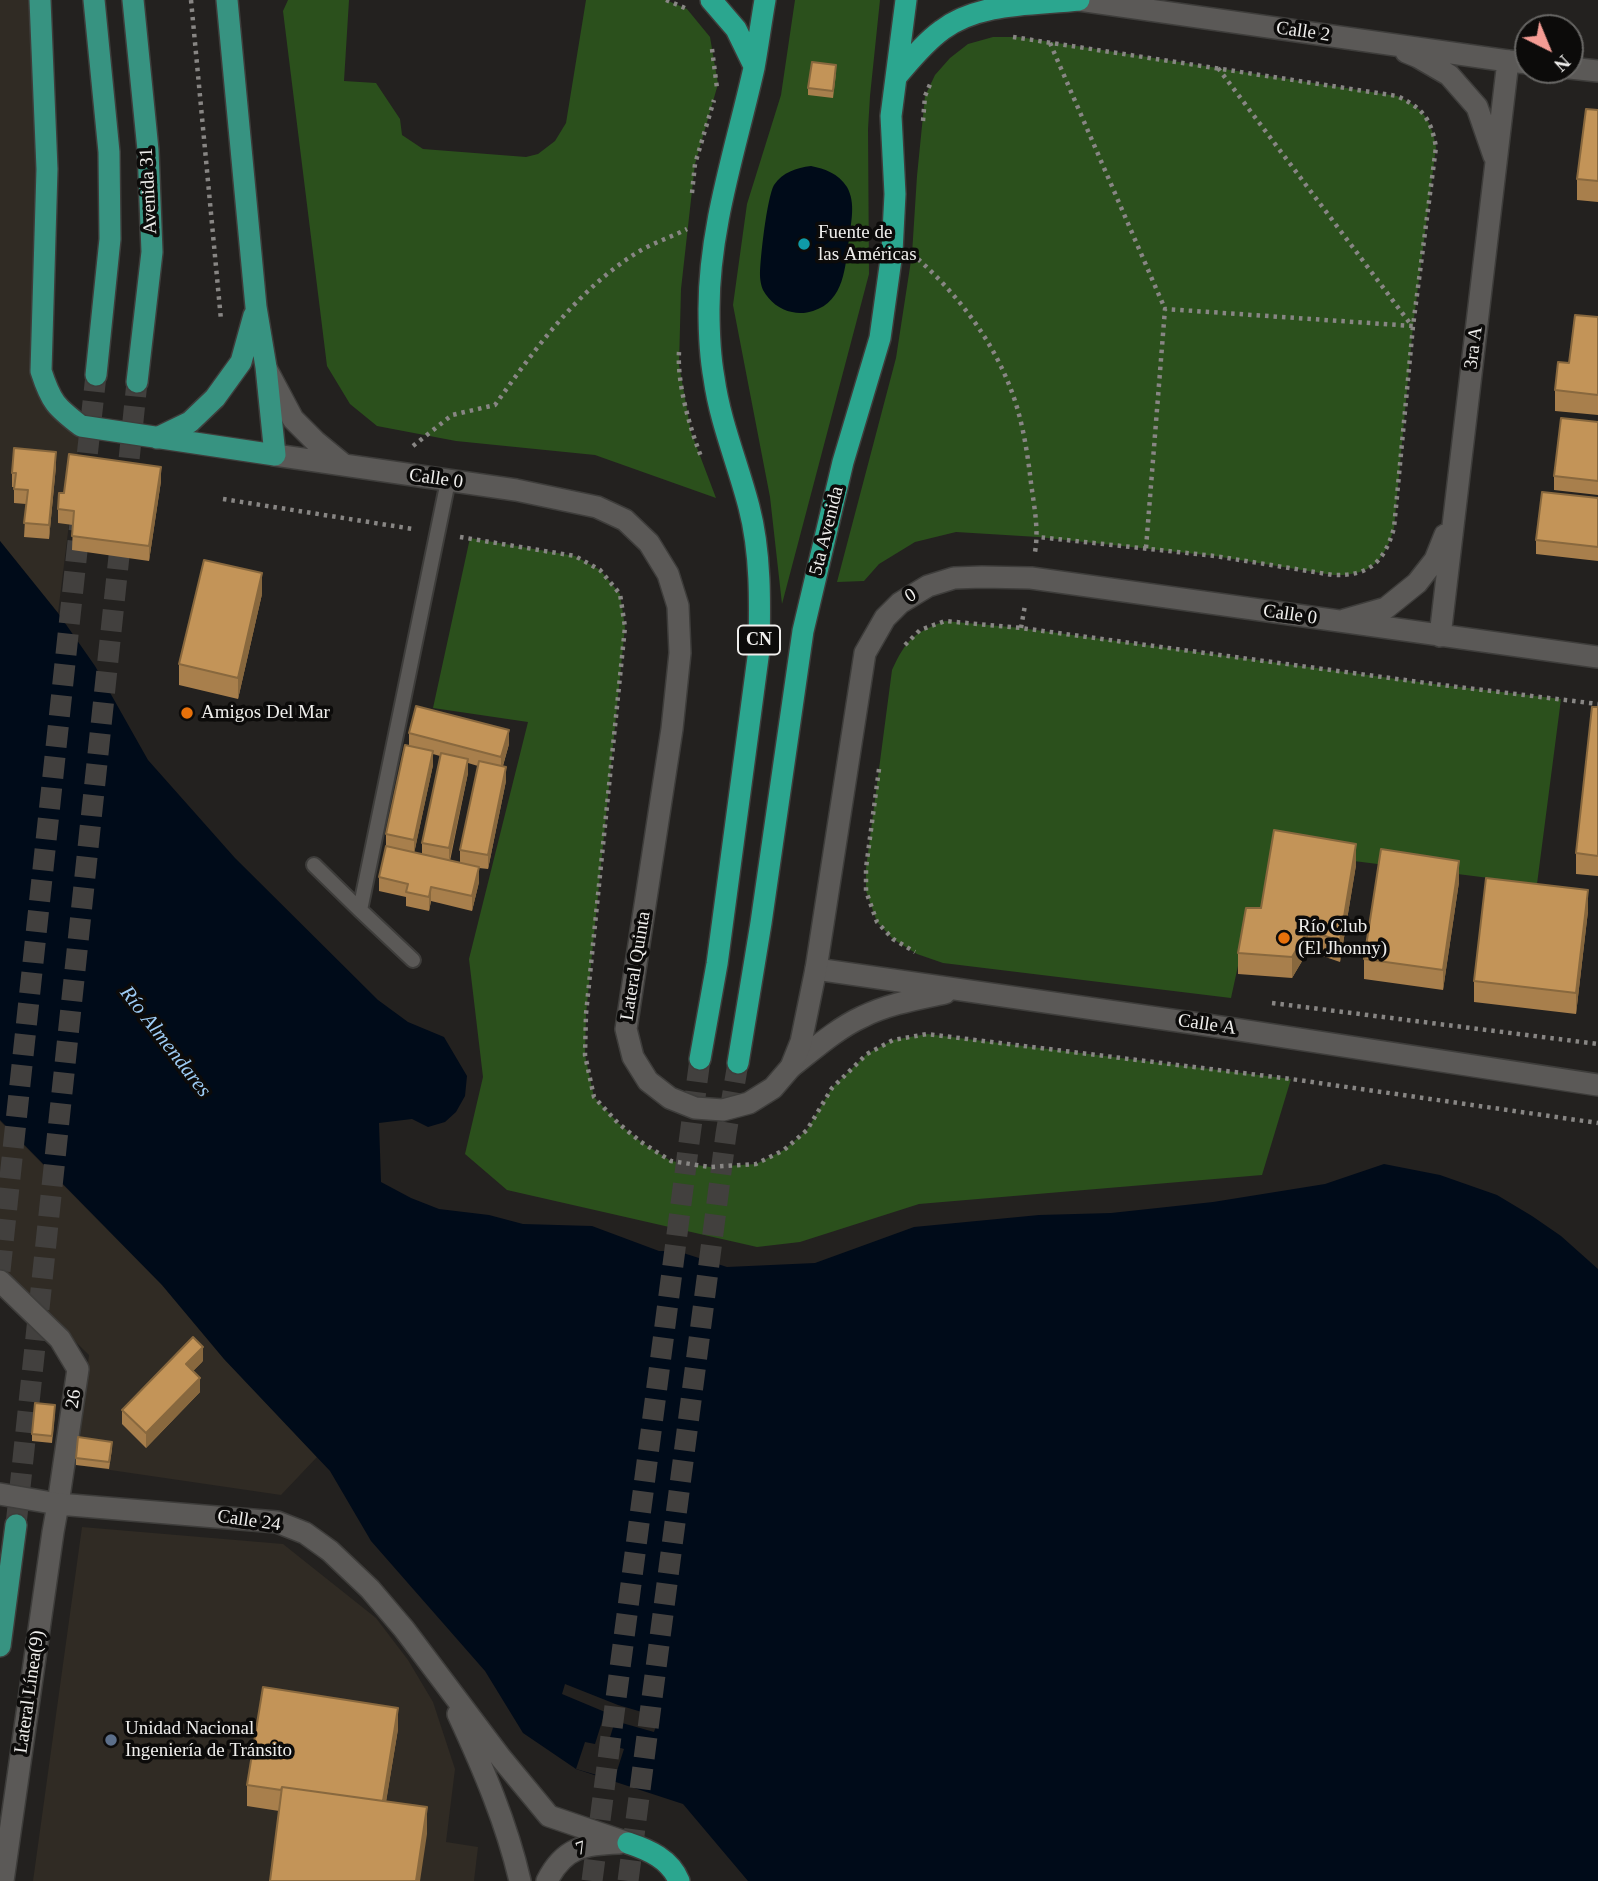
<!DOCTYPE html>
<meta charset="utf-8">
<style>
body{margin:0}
#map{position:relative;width:1598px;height:1881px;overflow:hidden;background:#23211f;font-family:"Times New Roman",serif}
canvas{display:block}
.north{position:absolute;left:1514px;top:14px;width:70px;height:70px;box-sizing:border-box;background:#0c0b0a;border:2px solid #676664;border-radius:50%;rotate:137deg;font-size:19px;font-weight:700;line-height:28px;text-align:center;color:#efeeec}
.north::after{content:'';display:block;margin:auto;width:24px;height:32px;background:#f59c94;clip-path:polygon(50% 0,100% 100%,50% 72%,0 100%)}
</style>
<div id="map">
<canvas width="1598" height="1881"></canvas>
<div class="north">N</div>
</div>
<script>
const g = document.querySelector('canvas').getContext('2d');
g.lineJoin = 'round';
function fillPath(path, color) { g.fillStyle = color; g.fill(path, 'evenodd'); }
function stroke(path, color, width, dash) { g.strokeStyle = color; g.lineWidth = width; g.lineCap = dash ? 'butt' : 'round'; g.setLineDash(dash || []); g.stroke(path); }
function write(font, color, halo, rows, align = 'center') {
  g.font = font + ' "Times New Roman",serif'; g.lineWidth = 7; g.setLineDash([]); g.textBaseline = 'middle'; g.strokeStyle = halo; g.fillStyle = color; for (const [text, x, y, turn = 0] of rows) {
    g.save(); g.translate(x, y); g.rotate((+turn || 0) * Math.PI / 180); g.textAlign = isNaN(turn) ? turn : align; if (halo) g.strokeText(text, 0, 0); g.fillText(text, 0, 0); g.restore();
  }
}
fillPath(new Path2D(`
 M0 0H39L40 371 81 427 58 613 0 541Z
 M0 1121 162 1285 224 1359 317 1457 281 1495 76 1465 89 1355 0 1268Z
 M82 1527 283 1544 376 1618 408 1660 433 1702 455 1769 446 1842 478 1847 474 1881H33Z`), '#302b24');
fillPath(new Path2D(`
 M288 0H349L344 81 376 83 400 119 402 135 423 149 526 157 538 154 555 141 566 123 586 0H666L687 9 710 37 718 84 695 164 681 289 679 365 691 432 716 498 595 455 456 441 377 426 350 404 327 366 283 11Z
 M795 0H880L870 96 868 129 869 274 782 604 770 497 733 305 747 204 781 95Z
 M993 37H1019L1397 96C1423 108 1431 119 1436 147L1413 326 1394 528C1384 563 1369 576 1333 575L1215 556 1038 537 956 532 915 542 879 564 864 581 837 582 896 358 912 254 917 176 925 96 935 75 950 58 968 44Z
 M470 538 575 556 600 570 620 594 625 627 586 1014 585 1055 594 1097 618 1123 641 1142 671 1161 710 1167 756 1164 784 1150 807 1130 832 1088 867 1054 893 1040 927 1034 1291 1079 1262 1175 919 1204 800 1242 757 1247 507 1190 465 1154 483 1077 469 959 528 722 433 708Z
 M945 621 1021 628 1434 684 1561 699 1537 884 1274 851 1261 929H1246L1231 998 943 963 917 954 893 939 877 922 866 891V868L892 670C906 640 913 633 945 621Z`), '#2b501c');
fillPath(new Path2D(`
 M811 166C825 169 838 173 847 187 856 203 851 222 849 239 845 266 845 301 813 311 807 313 799 314 792 312 780 310 769 301 763 290 761 286 760 279 760 275 760 259 767 197 774 185 783 172 796 168 811 166Z
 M0 541 58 613 95 666 148 760 235 858 378 1000 408 1022 444 1037 467 1076 465 1096 456 1112 445 1122 428 1127 412 1119 379 1123 381 1182 411 1198 439 1209 489 1215 523 1224 592 1226 659 1251H677L727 1267 815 1263 914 1227 1039 1215 1111 1213 1213 1202 1325 1184 1384 1164 1440 1175 1497 1195 1532 1216 1561 1236 1598 1269V1881H748L683 1804 576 1769 523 1733 485 1671 371 1541 330 1471 224 1359 162 1285 0 1120Z`), '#000b19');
fillPath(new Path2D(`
 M565 1684 618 1705 659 1717 654 1732 615 1721 608 1744 624 1749 614 1780 576 1769 585 1742 595 1744 605 1712 562 1694Z`), '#23211f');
stroke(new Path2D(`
 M84 484 96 375
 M126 489 137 382
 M0 1271 80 523
 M16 1525 122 528`), '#42403e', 21, [21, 10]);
stroke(new Path2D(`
 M592 1881 700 1059
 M628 1881 726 1134 738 1063`), '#42403e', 21, [21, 10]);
const service = new Path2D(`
 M314 865 360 910 413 960
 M360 910 448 481`);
const minor = new Path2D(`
 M0 1281 60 1339 78 1369 58 1504`);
const tertiary = new Path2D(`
 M1508 61 1528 63
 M1570 68 1598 71
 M816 969 1227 1028 1598 1085
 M791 1067C813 1050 836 1029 862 1017 888 1004 917 999 945 993
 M0 1494 58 1504 277 1522 305 1533 330 1551 370 1589 404 1629 501 1758 549 1816 628 1843
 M458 1714C483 1768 507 1824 520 1881
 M3 1881 53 1532 58 1504
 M547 1881C564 1847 585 1844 619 1843`);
const secondary = new Path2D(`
 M1079 0 1508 61 1440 636
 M1406 52 1418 57 1449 75 1477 107 1494 156
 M267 370 293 419 315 441 343 464
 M275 455 516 490 597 507 625 520 649 543 668 574 678 606 680 653 672 729 626 1029 633 1057 648 1081 670 1098 695 1108 723 1110 749 1103 773 1088 791 1067 801 1042 816 969 865 653 885 618 900 603 928 586 954 578 982 577 1031 578 1598 657
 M1344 620 1386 608 1417 583 1435 560 1445 535`);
const primary = new Path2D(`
 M40 0 47 169 41 371C51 402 56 407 81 426L275 455 266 367 256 307 227 0
 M94 0 109 152 110 239 96 375
 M133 0 148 150 152 252 137 382
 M157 438 190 422 215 398 241 362 254 315
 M0 1646 16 1525`);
const trunk = new Path2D(`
 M711 0 736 29 754 66
 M896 77C910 61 924 43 942 30 979 2 1034 5 1079 0
 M700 1059 717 964 759 650C760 603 761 553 749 507 738 464 720 422 714 378 710 356 709 331 709 309 709 227 736 148 754 68 758 46 761 23 765 0
 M738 1063 761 923 803 631 843 462 880 338 892 252 895 194 891 116 906 0
 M628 1843C649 1850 670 1859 679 1881`);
stroke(service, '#3e3d3b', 18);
stroke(minor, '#3e3d3b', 24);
stroke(tertiary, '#3e3d3b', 24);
stroke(secondary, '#3e3d3b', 24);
stroke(primary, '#3e3d3b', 24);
stroke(trunk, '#3e3d3b', 24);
stroke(new Path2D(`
 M191 0 221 320
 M666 0 685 8
 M1013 37 1397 96C1423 108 1431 119 1436 147L1413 326 1394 528C1384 563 1369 576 1333 575L1215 556 1038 537
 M1050 43 1165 309
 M712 49 717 88
 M1218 68 1412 326
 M923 121 925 96 931 82
 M692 193 695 164 714 100
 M918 259C962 299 998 347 1016 404 1024 430 1028 457 1031 483 1034 506 1039 529 1035 552
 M679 352C677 384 690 429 702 459
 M413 446 452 415 495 405C535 349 578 289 638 252 653 243 671 237 687 229
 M223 499 413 529
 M460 537 575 556 600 570 620 594 625 627 586 1014 585 1055 594 1097 618 1123 641 1142 671 1161 710 1167 756 1164 784 1150 807 1130 832 1088 867 1054 893 1040 927 1034 1291 1079 1598 1123
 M1146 548 1165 309 1413 326
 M1021 628 1025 605
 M905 645 920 630 945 621 1021 628 1434 684 1598 704
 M879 769 866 868V891L877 922 893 939 915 952
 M1272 1003 1598 1044`), '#888684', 4.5, [3.5, 5]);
stroke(service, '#5b5957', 14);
stroke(minor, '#5b5957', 21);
stroke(tertiary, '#5b5957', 21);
stroke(secondary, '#5b5957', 21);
stroke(primary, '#379381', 21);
stroke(trunk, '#2ba68f', 21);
fillPath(new Path2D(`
 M836 73 833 98 808 95V88Z
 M1598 110V202L1577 200V179Z
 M1598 317V415L1555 411V390L1569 363Z
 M1598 422V495L1554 490V476Z
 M56 466 49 539 24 537 26 504 14 503V487H12V473Z
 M161 481 149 561 72 550 73 525 58 523V509L64 493Z
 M1598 498V561L1536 554V540Z
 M262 594 238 699 179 685V664Z
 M1598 707V876L1576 874V853Z
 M409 733 509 744 503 766 506 781 488 869 479 868V882L472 911 431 901 429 911 406 906V897L379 891V877L386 847V834L409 746ZM433 754 440 756 422 843V855L414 853 433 765ZM468 763 478 766 460 850V863L450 861 468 773Z
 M1356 865 1340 962 1308 951 1292 978 1238 974V953L1261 908Z
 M1459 882 1443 990 1364 979V959Z
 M1588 911 1576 1014 1474 1002V981Z
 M203 1361 193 1371 200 1392 146 1448 122 1424V1410Z
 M55 1412 52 1443 32 1441V1434Z
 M112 1449 109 1469 76 1465V1458Z
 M398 1729 386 1801 427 1834 247 1806V1785Z`), '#a87f4c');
fillPath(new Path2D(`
 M56 452V466L49 539V525Z
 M161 467V481L149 561V546Z
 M262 573V594L238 699V678Z
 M509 730V744L501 772V757Z
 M433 751V765L414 854V840Z
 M468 759V773L449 862V848Z
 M506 767V781L488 869V855Z
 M1356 844V865L1340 962V941Z
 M1459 861V882L1443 990V970Z
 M479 867V882L472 911V896Z
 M431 887V901L429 911V897Z
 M1588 890V911L1576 1014V993Z
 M1308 930V951L1292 978V957Z
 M203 1347V1361L186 1378V1364Z
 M200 1378V1392L146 1448V1433Z
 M398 1708V1729L382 1827V1806Z
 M427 1807V1834L420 1881H416Z`), '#88683e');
const building = new Path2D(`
 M812 62 836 65 833 91 808 88Z
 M1586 109 1598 110V181L1577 179Z
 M1575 315 1598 317V395L1555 390 1558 362 1569 363Z
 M1561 418 1598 422V481L1554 476Z
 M14 448 56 452 49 525 24 523 28 490 14 489 16 473H12Z
 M69 454 161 467 149 546 72 536 74 511 58 509 59 493H64Z
 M1542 492 1598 498V547L1536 540Z
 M204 560 262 573 238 678 179 664Z
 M416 706 509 730 501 757 409 733Z
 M1592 707H1598V856L1576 853Z
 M405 745 433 751 414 840 386 834Z
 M441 753 468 759 449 848 422 843Z
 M479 761 506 767 488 855 460 850Z
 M1274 830 1356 844 1340 941 1308 930 1292 957 1238 953 1246 908H1261Z
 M386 846 479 867 472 896 431 887 429 897 406 892 408 884 379 877Z
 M1381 849 1459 861 1443 970 1364 959Z
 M1486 878 1588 890 1576 993 1474 981Z
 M193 1337 203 1347 186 1364 200 1378 146 1433 122 1410Z
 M35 1403 55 1405 52 1436 32 1434Z
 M78 1437 112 1442 109 1462 76 1458Z
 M263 1687 398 1708 383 1801 282 1787 281 1790 247 1785Z
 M282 1787 427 1807 416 1881H270Z`);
fillPath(building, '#c39458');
stroke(building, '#88683e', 2);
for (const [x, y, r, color] of [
 [804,244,7,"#0f9aa8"],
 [187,713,7,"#e8710a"],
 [1284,938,7,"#e8710a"],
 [111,1740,7,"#5c6f8a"]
]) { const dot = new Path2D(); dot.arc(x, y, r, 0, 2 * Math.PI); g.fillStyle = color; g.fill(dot); stroke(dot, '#0c0b0a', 2.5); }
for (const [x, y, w] of [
 [759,640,42]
]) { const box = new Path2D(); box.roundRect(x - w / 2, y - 14.5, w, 29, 5); g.fillStyle = '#0c0b0a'; g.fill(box); stroke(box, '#efeeec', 2); }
write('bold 18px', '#efeeec', null, [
 ["CN",759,640]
]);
write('19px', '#efeeec', '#0c0b0a', [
 ["Calle 2",1303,32,8],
 ["Avenida 31",149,191,-93],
 ["3ra A",1474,348,-83],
 ["Calle 0",436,479,8],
 ["5ta Avenida",827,531,-76],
 ["0",911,596,-32],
 ["Calle 0",1290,615,8],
 ["Lateral Quinta",636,966,-81],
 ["Calle A",1207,1025,8],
 ["26",74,1399,-82],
 ["Calle 24",249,1521,8],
 ["Lateral Línea(9)",30,1692,-82],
 ["7",581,1849,-19]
]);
write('19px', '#efeeec', '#0c0b0a', [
 ["Fuente de",818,233],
 ["las Américas",818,255],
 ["Amigos Del Mar",201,713],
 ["Río Club",1298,927],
 ["(El Jhonny)",1298,949],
 ["Unidad Nacional",125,1729],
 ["Ingeniería de Tránsito",125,1751]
], 'left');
write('italic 21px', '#9eccf5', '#0c0b0a', [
 ["Río Almendares",165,1042,52]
]);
</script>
